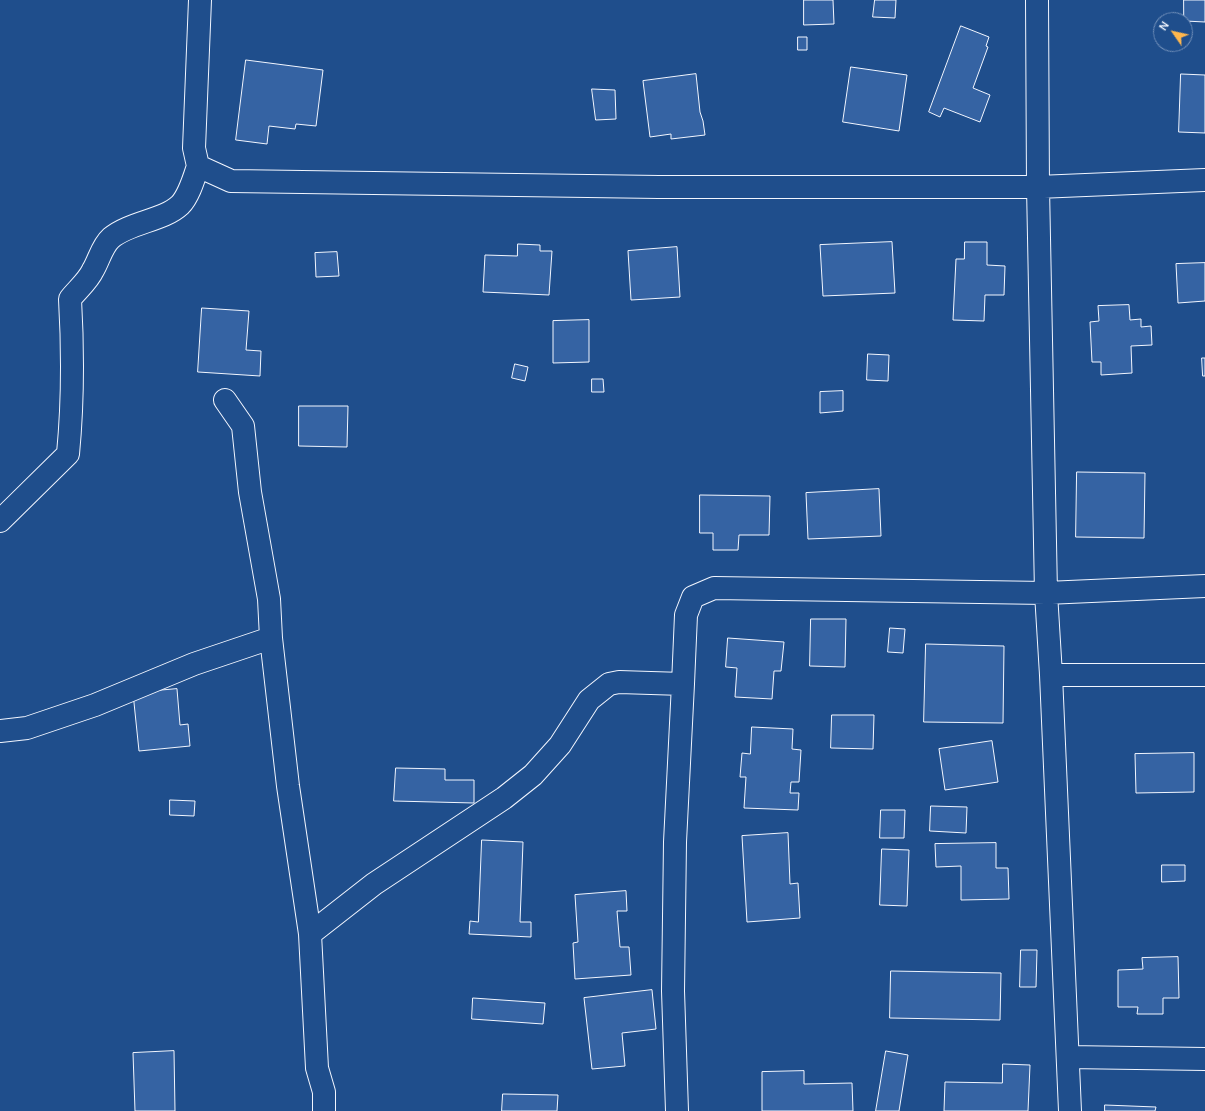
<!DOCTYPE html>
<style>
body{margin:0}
#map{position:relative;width:1205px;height:1111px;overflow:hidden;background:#1f4e8c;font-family:Manrope,sans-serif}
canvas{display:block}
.north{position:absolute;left:1153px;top:12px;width:40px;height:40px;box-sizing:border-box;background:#1f4e8c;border:1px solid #7391ba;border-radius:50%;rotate:304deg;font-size:11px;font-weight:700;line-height:16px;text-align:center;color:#f2f6ff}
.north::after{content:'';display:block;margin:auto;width:14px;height:18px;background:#ffb74d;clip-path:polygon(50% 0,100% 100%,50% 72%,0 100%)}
</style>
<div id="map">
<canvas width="1205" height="1111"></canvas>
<div class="north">N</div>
</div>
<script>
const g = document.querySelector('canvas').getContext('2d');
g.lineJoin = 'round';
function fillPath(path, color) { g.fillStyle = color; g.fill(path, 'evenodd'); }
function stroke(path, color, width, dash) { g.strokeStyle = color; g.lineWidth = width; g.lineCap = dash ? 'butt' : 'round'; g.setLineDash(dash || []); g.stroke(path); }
const building = new Path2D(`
 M804 0H833L834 24 804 25Z
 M875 0H896L895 18 873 17Z
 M1184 0H1205V22L1185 21 1184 20Z
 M961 26 989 37 986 46 988 47 973 88 990 95 980 122 944 108 940 117 929 112Z
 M798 37H807V50H798Z
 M246 60 323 70 316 126 296 124 295 129 269 126 267 144 236 140Z
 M851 67 907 75 899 131 843 122Z
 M696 74 700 112 703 121 705 135 671 139V134L650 137 643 81Z
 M1181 74 1205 75V133L1179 132Z
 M592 89 615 90 616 119 596 120Z
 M892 242 895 293 823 296 820 245Z
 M965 242H987V265L1005 266 1004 295H985L984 321 953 320 956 259H964Z
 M518 244 540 245V251H552L549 295 483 292 485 255 517 256Z
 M677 247 680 297 631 300 628 251Z
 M337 252 339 276 316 277 315 253Z
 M1205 263V301L1178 303 1176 264Z
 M1129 305 1130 320 1141 319V327L1151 326 1152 345 1131 346 1132 373 1101 375V362H1092L1090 322 1099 321 1098 306Z
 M202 308 249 311 246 350 261 351 260 376 198 372Z
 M589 320V362L553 363V321Z
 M868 354 889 355 888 381 867 380Z
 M1202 358H1205V376H1203Z
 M515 364 528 367 525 381 512 378Z
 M592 379H603L604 392H592Z
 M843 391V411L820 413V392Z
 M299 406H348L347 447 299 446Z
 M1077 472 1145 473 1144 538 1076 537Z
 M879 489 881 536 808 539 806 493Z
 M700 495 770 496 769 535H739L738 550H713V533H700Z
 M811 619H846L845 667 810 666Z
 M890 628 905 629 903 653 888 652Z
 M728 638 784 642 781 671H774L772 699 735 697 737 668 726 667Z
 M926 644 1004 646 1003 723 924 722Z
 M177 689 180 725 188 724 190 746 139 751 133 693Z
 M832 715H874L873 749 831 748Z
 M752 727 793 729 792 749 801 750 799 782H791L790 793H799L798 810 744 808 746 777H740L742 753 750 754Z
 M992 741 998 782 945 790 939 749Z
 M1194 753V792L1136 793 1135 754Z
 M396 768 445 769V780H474V803L394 801Z
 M170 800 195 801 194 816 170 815Z
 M931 806 967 807 966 833 930 831Z
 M881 810H905L904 838H880Z
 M788 833 790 884 798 883 800 918 747 922 742 836Z
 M482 840 523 842 520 922H531V937L469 934 470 921 478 922Z
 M996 843V868H1008L1009 899 961 900V866L936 867 935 844Z
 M882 849 909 850 907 906 880 905Z
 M1162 865H1185V881L1162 882Z
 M626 891 627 911H617L620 947H629L631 975 575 979 573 943 578 942 575 895Z
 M1021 950H1037L1036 987H1020Z
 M1178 957 1179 998H1163V1014H1137L1138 1007H1118V970L1143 969 1142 958Z
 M891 971 1001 973 1000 1020 890 1018Z
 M652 990 656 1029 622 1033 625 1066 592 1069 584 998Z
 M473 998 545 1003 543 1024 472 1019Z
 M174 1051 175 1111H135L133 1053Z
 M886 1051 908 1055 899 1111H876Z
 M1003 1064 1030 1065 1028 1111H944L945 1082 1002 1083Z
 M804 1071V1084L852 1083 853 1111H762V1072Z
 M503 1094 558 1095 557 1111H502Z
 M1105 1105 1156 1107 1155 1111H1105Z`);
fillPath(building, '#3563a3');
stroke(building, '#f2f6ff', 1);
const minor = new Path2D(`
 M200 0 194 148 198 166 231 181 659 187H1038L1205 180
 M1037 0 1038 187 1046 593 1051 675 1070 1111
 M225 400 243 426 250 492 269 599 271 638
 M0 521 68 454C73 402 73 351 70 299 77 290 88 281 93 270 99 260 102 246 111 238 130 222 163 221 180 205 189 196 194 178 198 166
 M1051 675H1205
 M0 731 27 728 95 705 194 664 271 638 288 786 310 934 317 1068 324 1092V1111
 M310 934 374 884 504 798 533 775 560 745 589 700 609 684 619 682 683 684
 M1068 1057 1205 1059
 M677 1111 673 991 675 842 683 684 686 615 693 597 714 588 1046 593 1205 586`);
stroke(minor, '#f2f6ff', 24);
stroke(minor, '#1f4e8c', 22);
</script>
